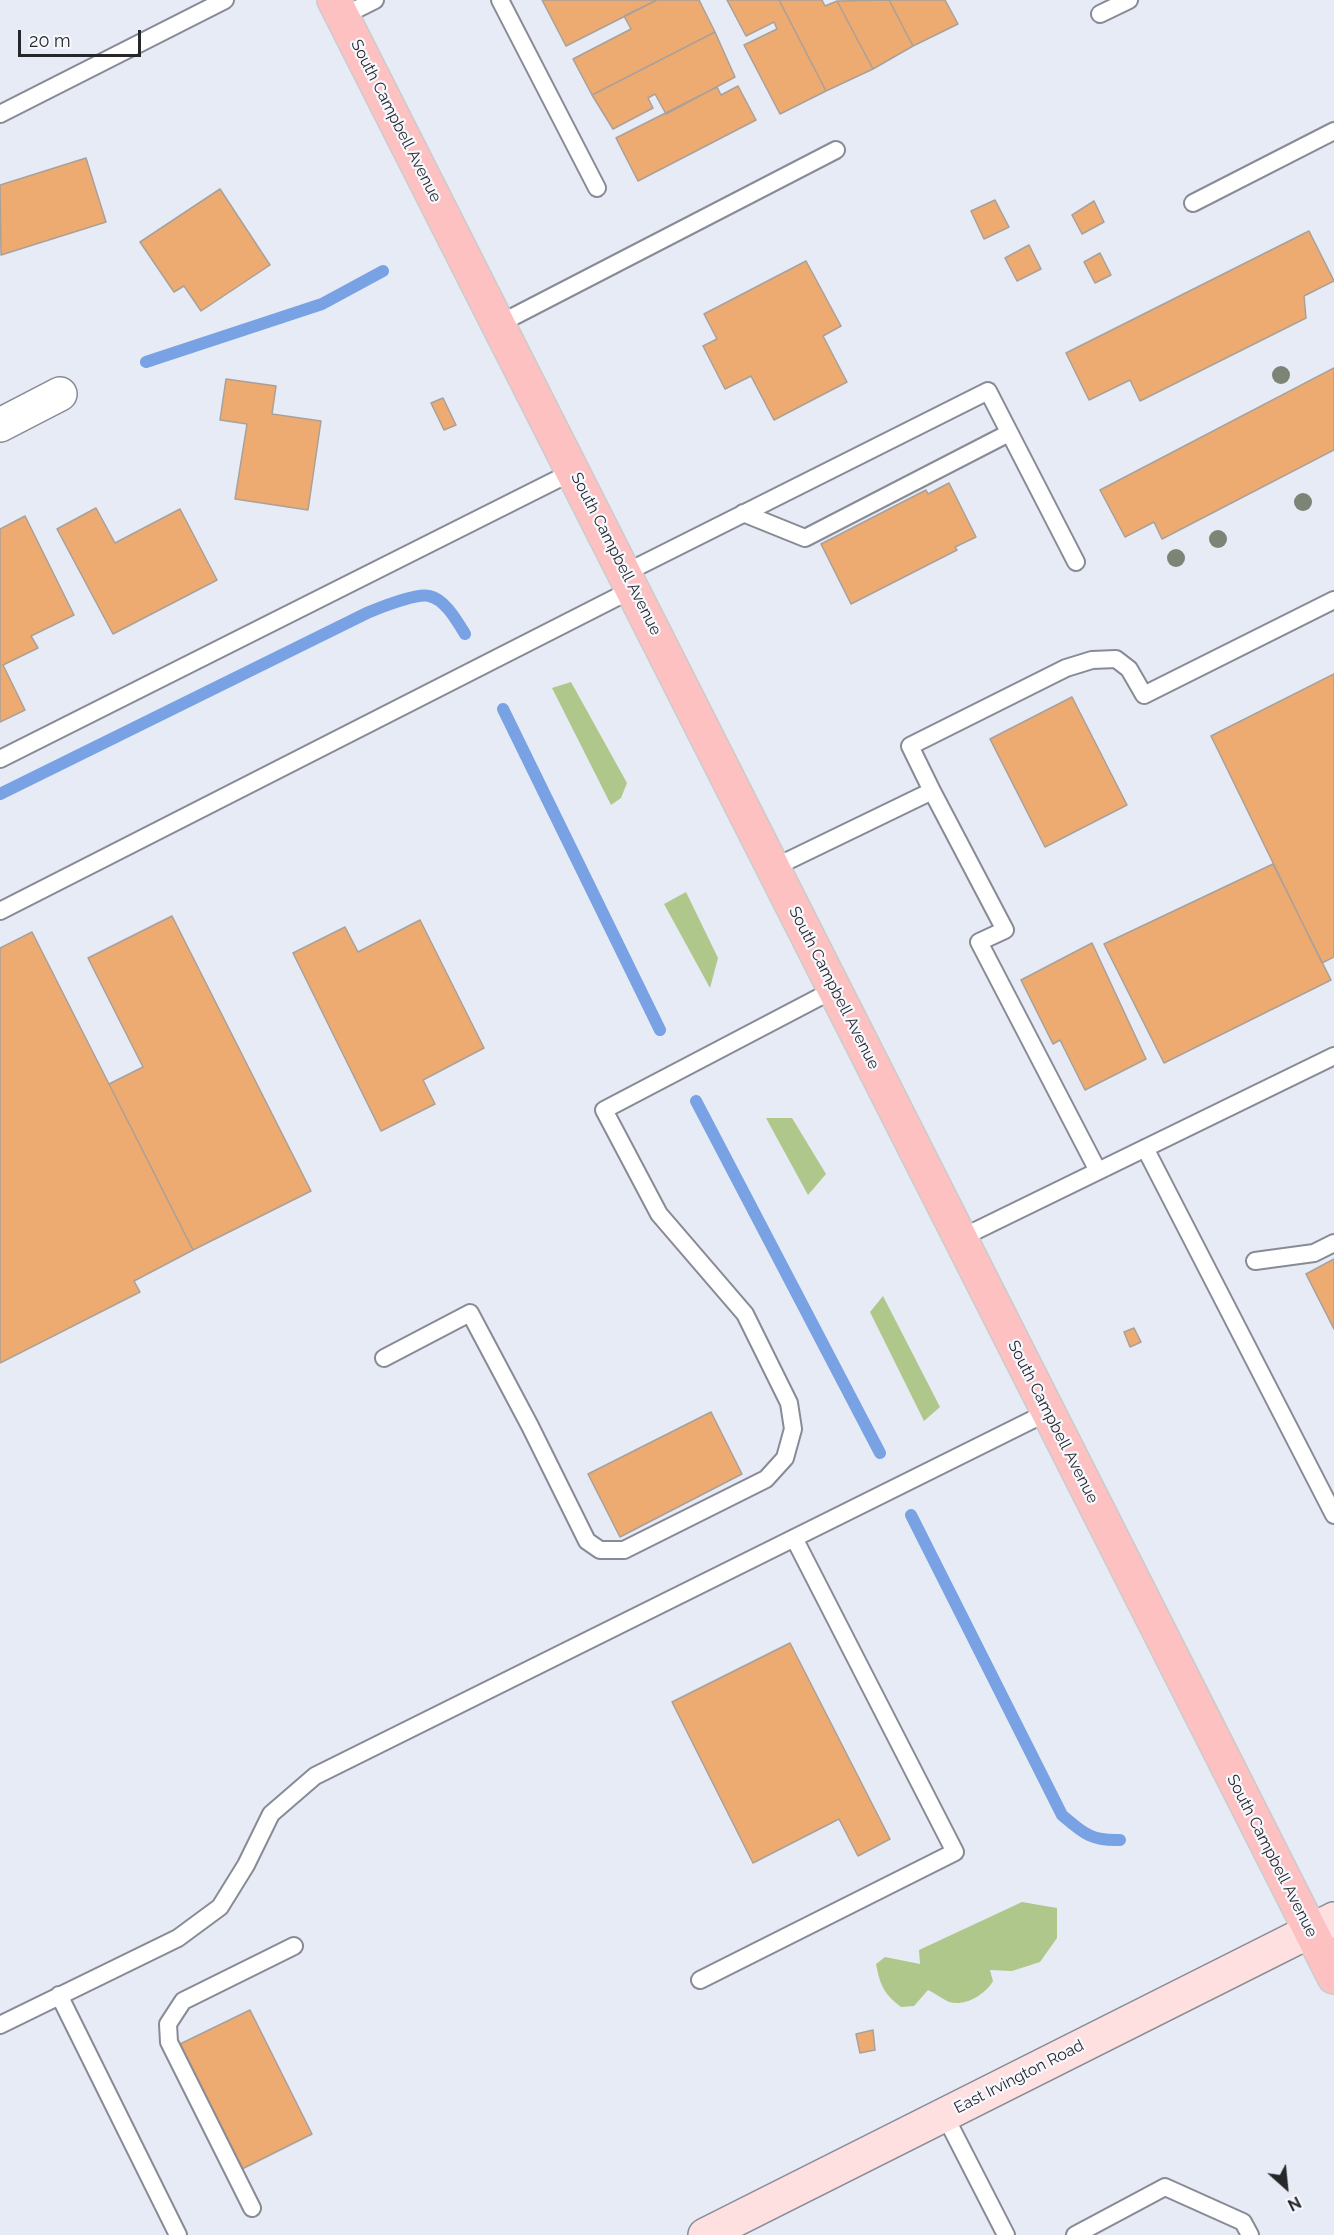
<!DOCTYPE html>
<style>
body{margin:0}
#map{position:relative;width:1334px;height:2235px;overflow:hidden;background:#e7ebf5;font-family:Raleway,sans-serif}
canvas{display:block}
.north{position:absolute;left:1256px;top:2157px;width:60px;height:60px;-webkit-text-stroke:4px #f6f8fe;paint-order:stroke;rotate:153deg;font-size:16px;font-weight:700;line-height:24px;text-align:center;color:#25272a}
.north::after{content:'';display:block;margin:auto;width:21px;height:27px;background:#25272a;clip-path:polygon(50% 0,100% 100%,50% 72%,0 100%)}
.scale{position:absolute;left:18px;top:30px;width:123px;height:27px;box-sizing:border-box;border:3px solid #25272a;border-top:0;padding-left:8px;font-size:18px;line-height:21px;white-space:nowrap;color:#25272a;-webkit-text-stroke:4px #f6f8fe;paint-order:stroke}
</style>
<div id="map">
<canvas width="1334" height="2235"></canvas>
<div class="north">N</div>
<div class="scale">20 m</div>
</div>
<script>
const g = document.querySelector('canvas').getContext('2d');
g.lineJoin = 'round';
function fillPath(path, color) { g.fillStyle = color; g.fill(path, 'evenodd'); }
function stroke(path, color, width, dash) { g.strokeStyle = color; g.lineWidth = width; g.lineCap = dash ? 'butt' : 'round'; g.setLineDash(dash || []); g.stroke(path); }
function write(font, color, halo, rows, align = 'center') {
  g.font = font + ' Raleway,sans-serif'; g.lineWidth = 4.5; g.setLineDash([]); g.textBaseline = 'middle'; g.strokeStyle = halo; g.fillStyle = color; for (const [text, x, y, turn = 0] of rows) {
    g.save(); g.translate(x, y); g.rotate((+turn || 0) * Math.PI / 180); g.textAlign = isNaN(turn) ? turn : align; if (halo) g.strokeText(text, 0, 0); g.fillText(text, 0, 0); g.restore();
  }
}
fillPath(new Path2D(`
 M571 682 627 783 621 798 611 805 552 688Z
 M686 892 718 958 710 988 664 904Z
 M766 1118H792L826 1174 808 1195Z
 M883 1296 940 1407 924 1421 870 1312Z
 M1022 1902 1057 1908V1938L1040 1962 1012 1971 990 1970 993 1981C986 1994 965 2007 949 2002 942 1999 935 1993 928 1990L914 2006 901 2007C884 1994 880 1985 876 1964L885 1957 920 1964 919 1950Z`), '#b0c78b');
stroke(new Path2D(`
 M146 362 322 304 383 271
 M503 709 660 1030
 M0 794 369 612C382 607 416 593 429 596 445 599 457 621 465 634
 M696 1101 880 1453
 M911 1515 1062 1815C1083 1833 1091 1841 1120 1840`), '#78a2e3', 12);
const building = new Path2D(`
 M542 0H657L566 46Z
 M657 0H699L715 32 592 95 573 59 631 29 624 16Z
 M727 0H779L826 91 780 114 744 45 777 29 774 22 746 36Z
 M779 0H822L825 6 837 1 873 69 826 91Z
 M889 0H945L958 24 913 46Z
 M889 0 913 46 873 69 837 1Z
 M715 32 735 77 666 114 655 94 648 98 653 108 613 129 592 95Z
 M738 86 756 120 638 181 616 138 717 87 721 95Z
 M86 158 106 222 1 255 0 185Z
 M220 189 270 265 201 311 184 286 174 292 140 242Z
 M995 200 1009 227 984 239 971 211Z
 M1094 201 1104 222 1082 234 1072 215Z
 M1309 231 1334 281 1304 296 1306 318 1140 401 1130 380 1089 400 1066 353Z
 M1029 245 1041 269 1017 281 1005 258Z
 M1100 253 1111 275 1095 283 1084 262Z
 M806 261 841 326 823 336 847 382 774 420 751 376 725 389 703 346 717 339 704 314Z
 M1334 368V450L1162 539 1154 522 1125 537 1100 490Z
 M226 379 276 386 272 414 321 421 308 510 235 499 247 424 220 420Z
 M443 398 456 425 444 430 431 403Z
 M949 483 976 537 955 547 957 550 851 604 821 544 926 490 928 494Z
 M96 508 115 543 180 509 217 580 113 634 57 529Z
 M25 516 74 615 31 636 38 648 3 665 25 710 0 722V529Z
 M1334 674V957L1322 963 1211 736Z
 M1072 697 1127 805 1045 847 990 739Z
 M1273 864 1331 980 1164 1063 1104 944Z
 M172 916 311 1191 193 1250 109 1084 143 1067 88 958Z
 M420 920 484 1048 423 1080 435 1104 381 1131 293 953 345 927 358 952Z
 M32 932 193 1250 134 1281 140 1292 0 1363V948Z
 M1092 943 1146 1059 1085 1090 1060 1040 1053 1044 1021 980Z
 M1334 1259V1329L1306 1274Z
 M1134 1328 1141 1342 1130 1347 1124 1332Z
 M711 1412 742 1474 620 1537 588 1474Z
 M790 1643 890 1839 858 1856 839 1819 753 1863 672 1702Z
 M250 2010 312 2134 242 2169 180 2044Z
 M873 2030 875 2050 860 2053 856 2034Z`);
fillPath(building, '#edab72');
stroke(building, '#a9a099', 1.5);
const lane = new Path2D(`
 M500 0 597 188
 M1100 14 1129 0
 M343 16 375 0
 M0 114 225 0
 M1193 203 1334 131
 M499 324 836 150
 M743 513 805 538 1009 433
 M625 573 988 391 1076 562
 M0 759 574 471
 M932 791 1005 930 979 942 1098 1171
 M773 868 932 791 910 746 1066 668 1092 660 1116 659 1129 669 1144 695 1334 600
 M0 911 633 589
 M1145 1148 1334 1515
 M961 1238 1334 1056
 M1255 1261 1314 1253 1334 1243
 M384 1358 470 1313 530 1426 587 1541 600 1550H624L766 1479 785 1458 793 1429 789 1403 745 1314 659 1214 604 1110 835 989
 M700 1980 955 1852 794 1538
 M59 1995 178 2235
 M0 2025 178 1938 220 1907 246 1865 271 1814 315 1776 1048 1412
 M944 2114 1006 2235
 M252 2208 169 2042 168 2024 183 2001 294 1946
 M1075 2235 1165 2187 1243 2222 1250 2235`);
const street = new Path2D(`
 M0 425 60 394`);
const secondary = new Path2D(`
 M705 2235 1334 1919`);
const primary = new Path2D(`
 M334 0 1334 1977`);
stroke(lane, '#888b95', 20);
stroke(street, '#888b95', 36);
stroke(secondary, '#888b95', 36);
stroke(primary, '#cbcbcc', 36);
stroke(lane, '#fff', 16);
stroke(street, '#fff', 33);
stroke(secondary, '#ffe0e0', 33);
stroke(primary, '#fec1c2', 33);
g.fillStyle = '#7c8476';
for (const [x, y] of [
 [1281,375],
 [1303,502],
 [1218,539],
 [1176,558]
]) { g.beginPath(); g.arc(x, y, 9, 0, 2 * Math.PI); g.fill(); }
write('16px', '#25272a', '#f6f8fe', [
 ["South Campbell Avenue",396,121,63],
 ["South Campbell Avenue",616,554,63],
 ["South Campbell Avenue",834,988,63],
 ["South Campbell Avenue",1053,1422,63],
 ["South Campbell Avenue",1272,1856,63],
 ["East Irvington Road",1019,2077,-27]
]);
</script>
